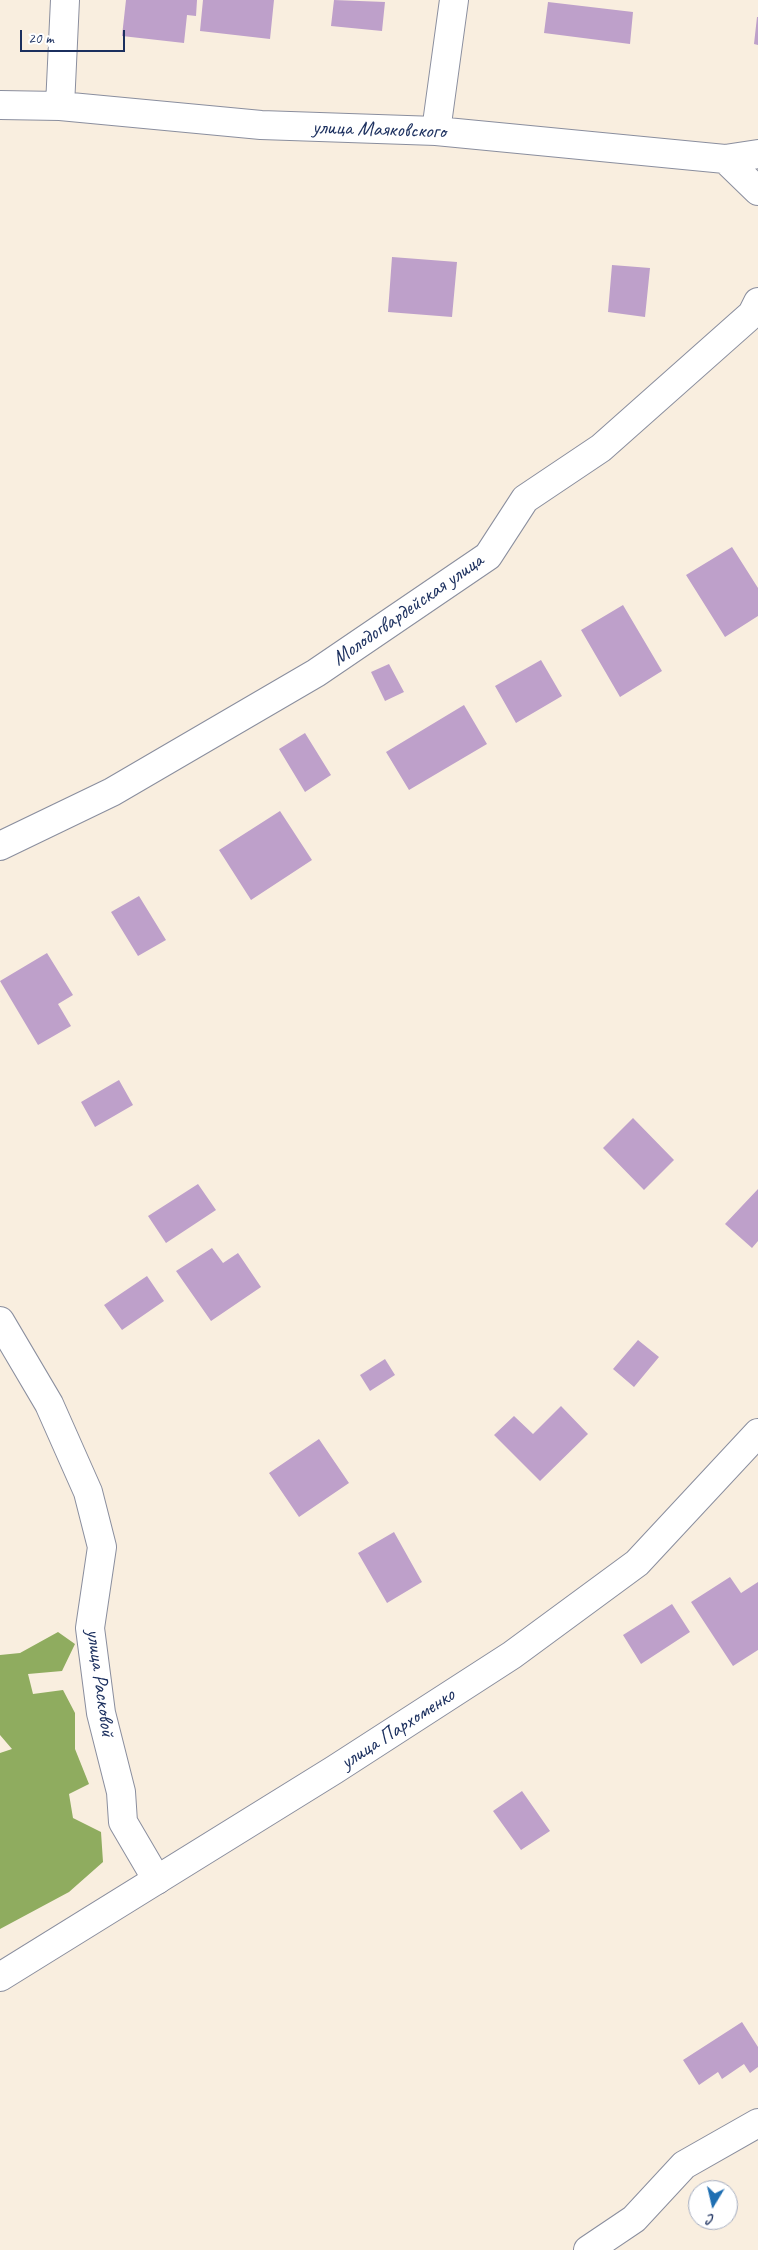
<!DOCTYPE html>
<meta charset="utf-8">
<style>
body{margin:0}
#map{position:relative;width:758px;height:2250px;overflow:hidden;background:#f9eedf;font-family:Caveat,sans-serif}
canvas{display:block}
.north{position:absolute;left:688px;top:2180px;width:50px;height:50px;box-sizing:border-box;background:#fff;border:1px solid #a4acbf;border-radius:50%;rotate:189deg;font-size:14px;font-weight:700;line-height:20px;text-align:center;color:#1b2f5e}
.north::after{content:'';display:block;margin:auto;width:18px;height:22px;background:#1f6fb2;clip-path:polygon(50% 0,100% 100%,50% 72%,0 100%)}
.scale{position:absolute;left:20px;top:30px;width:105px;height:22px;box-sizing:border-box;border:2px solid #1b2f5e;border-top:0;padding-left:6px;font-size:15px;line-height:18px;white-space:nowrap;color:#1b2f5e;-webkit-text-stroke:4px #fff;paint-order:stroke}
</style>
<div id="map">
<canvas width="758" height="2250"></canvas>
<div class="north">С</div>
<div class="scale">20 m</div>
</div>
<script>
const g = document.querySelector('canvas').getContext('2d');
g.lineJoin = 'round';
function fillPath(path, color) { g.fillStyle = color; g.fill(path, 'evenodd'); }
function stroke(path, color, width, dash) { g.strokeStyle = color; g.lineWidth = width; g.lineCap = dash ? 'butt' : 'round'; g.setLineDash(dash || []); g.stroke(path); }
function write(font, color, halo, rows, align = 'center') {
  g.font = font + ' Caveat,sans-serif'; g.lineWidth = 4.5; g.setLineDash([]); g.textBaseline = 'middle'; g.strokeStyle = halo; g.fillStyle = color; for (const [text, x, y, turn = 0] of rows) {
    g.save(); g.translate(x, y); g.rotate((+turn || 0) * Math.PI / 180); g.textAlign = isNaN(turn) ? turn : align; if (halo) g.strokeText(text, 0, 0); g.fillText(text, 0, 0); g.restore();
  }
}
fillPath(new Path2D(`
 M58 1632 75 1644 62 1671 28 1674 33 1694 63 1690 75 1713V1749L89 1784 69 1794 73 1818 101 1832 103 1862 69 1892 0 1929V1753L12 1749 0 1735V1655L20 1653Z`), '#8fac5f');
fillPath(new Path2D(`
 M126 0H197L196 16 187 15 184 43 122 36Z
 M203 0H274L270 39 200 31Z
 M334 0 385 2 382 31 331 26Z
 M548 2 633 12 630 44 544 33Z
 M757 17H758V45L754 44Z
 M392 257 457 262 452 317 388 312Z
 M612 265 650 268 645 317 608 312Z
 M732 547 758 588V616L725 637 686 575Z
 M623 605 662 671 620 697 581 630Z
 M541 660 562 696 516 723 495 686Z
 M389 664 404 692 385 701 371 672Z
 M464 705 487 744 409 790 386 752Z
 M305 733 331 775 305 792 279 749Z
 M280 811 312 860 251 900 219 850Z
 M139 896 166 940 138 956 111 912Z
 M47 953 73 995 58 1004 71 1026 38 1045 0 981Z
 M119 1080 133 1105 95 1127 81 1102Z
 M633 1118 674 1160 644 1190 603 1148Z
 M198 1184 216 1210 166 1243 148 1216Z
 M758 1189V1241L752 1248 725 1224Z
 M212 1248 223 1263 238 1253 261 1287 211 1321 176 1271Z
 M147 1276 164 1301 122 1330 104 1305Z
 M638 1340 659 1357 634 1387 613 1369Z
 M385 1359 395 1375 370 1391 360 1375Z
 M561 1406 588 1434 540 1481 494 1435 514 1416 533 1434Z
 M319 1439 349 1483 299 1517 269 1473Z
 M394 1532 422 1582 387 1603 358 1553Z
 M730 1577 741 1593 758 1582V1650L733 1666 691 1602Z
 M672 1604 690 1632 641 1664 623 1635Z
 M522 1791 550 1831 521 1850 493 1811Z
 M742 2022 758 2047V2067L750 2073 744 2064 722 2079 718 2072 699 2085 683 2060Z`), '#bea0ca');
const minor = new Path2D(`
 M0 105 60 106 261 125 436 131 725 159 758 154
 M60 106 65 0
 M436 131 454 0
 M725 159 758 191
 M0 846 112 792 316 673 488 556 525 499 601 448 752 314 758 302
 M0 1321 49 1404 88 1492 102 1547 90 1628 101 1713 121 1792 123 1822 157 1880
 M588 2250 634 2219 684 2165 758 2123`);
const tertiary = new Path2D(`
 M0 1977 334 1770 512 1655 637 1563 758 1433`);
stroke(minor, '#8a8e9e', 30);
stroke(tertiary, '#8a8e9e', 30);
stroke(minor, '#fff', 28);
stroke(tertiary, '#fff', 28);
write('21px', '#1b2f5e', '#fff', [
 ["улица Маяковского",379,130,2],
 ["Молодогвардейская улица",408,610,-35],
 ["улица Расковой",100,1683,82],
 ["улица Пархоменко",398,1729,-33]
]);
</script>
